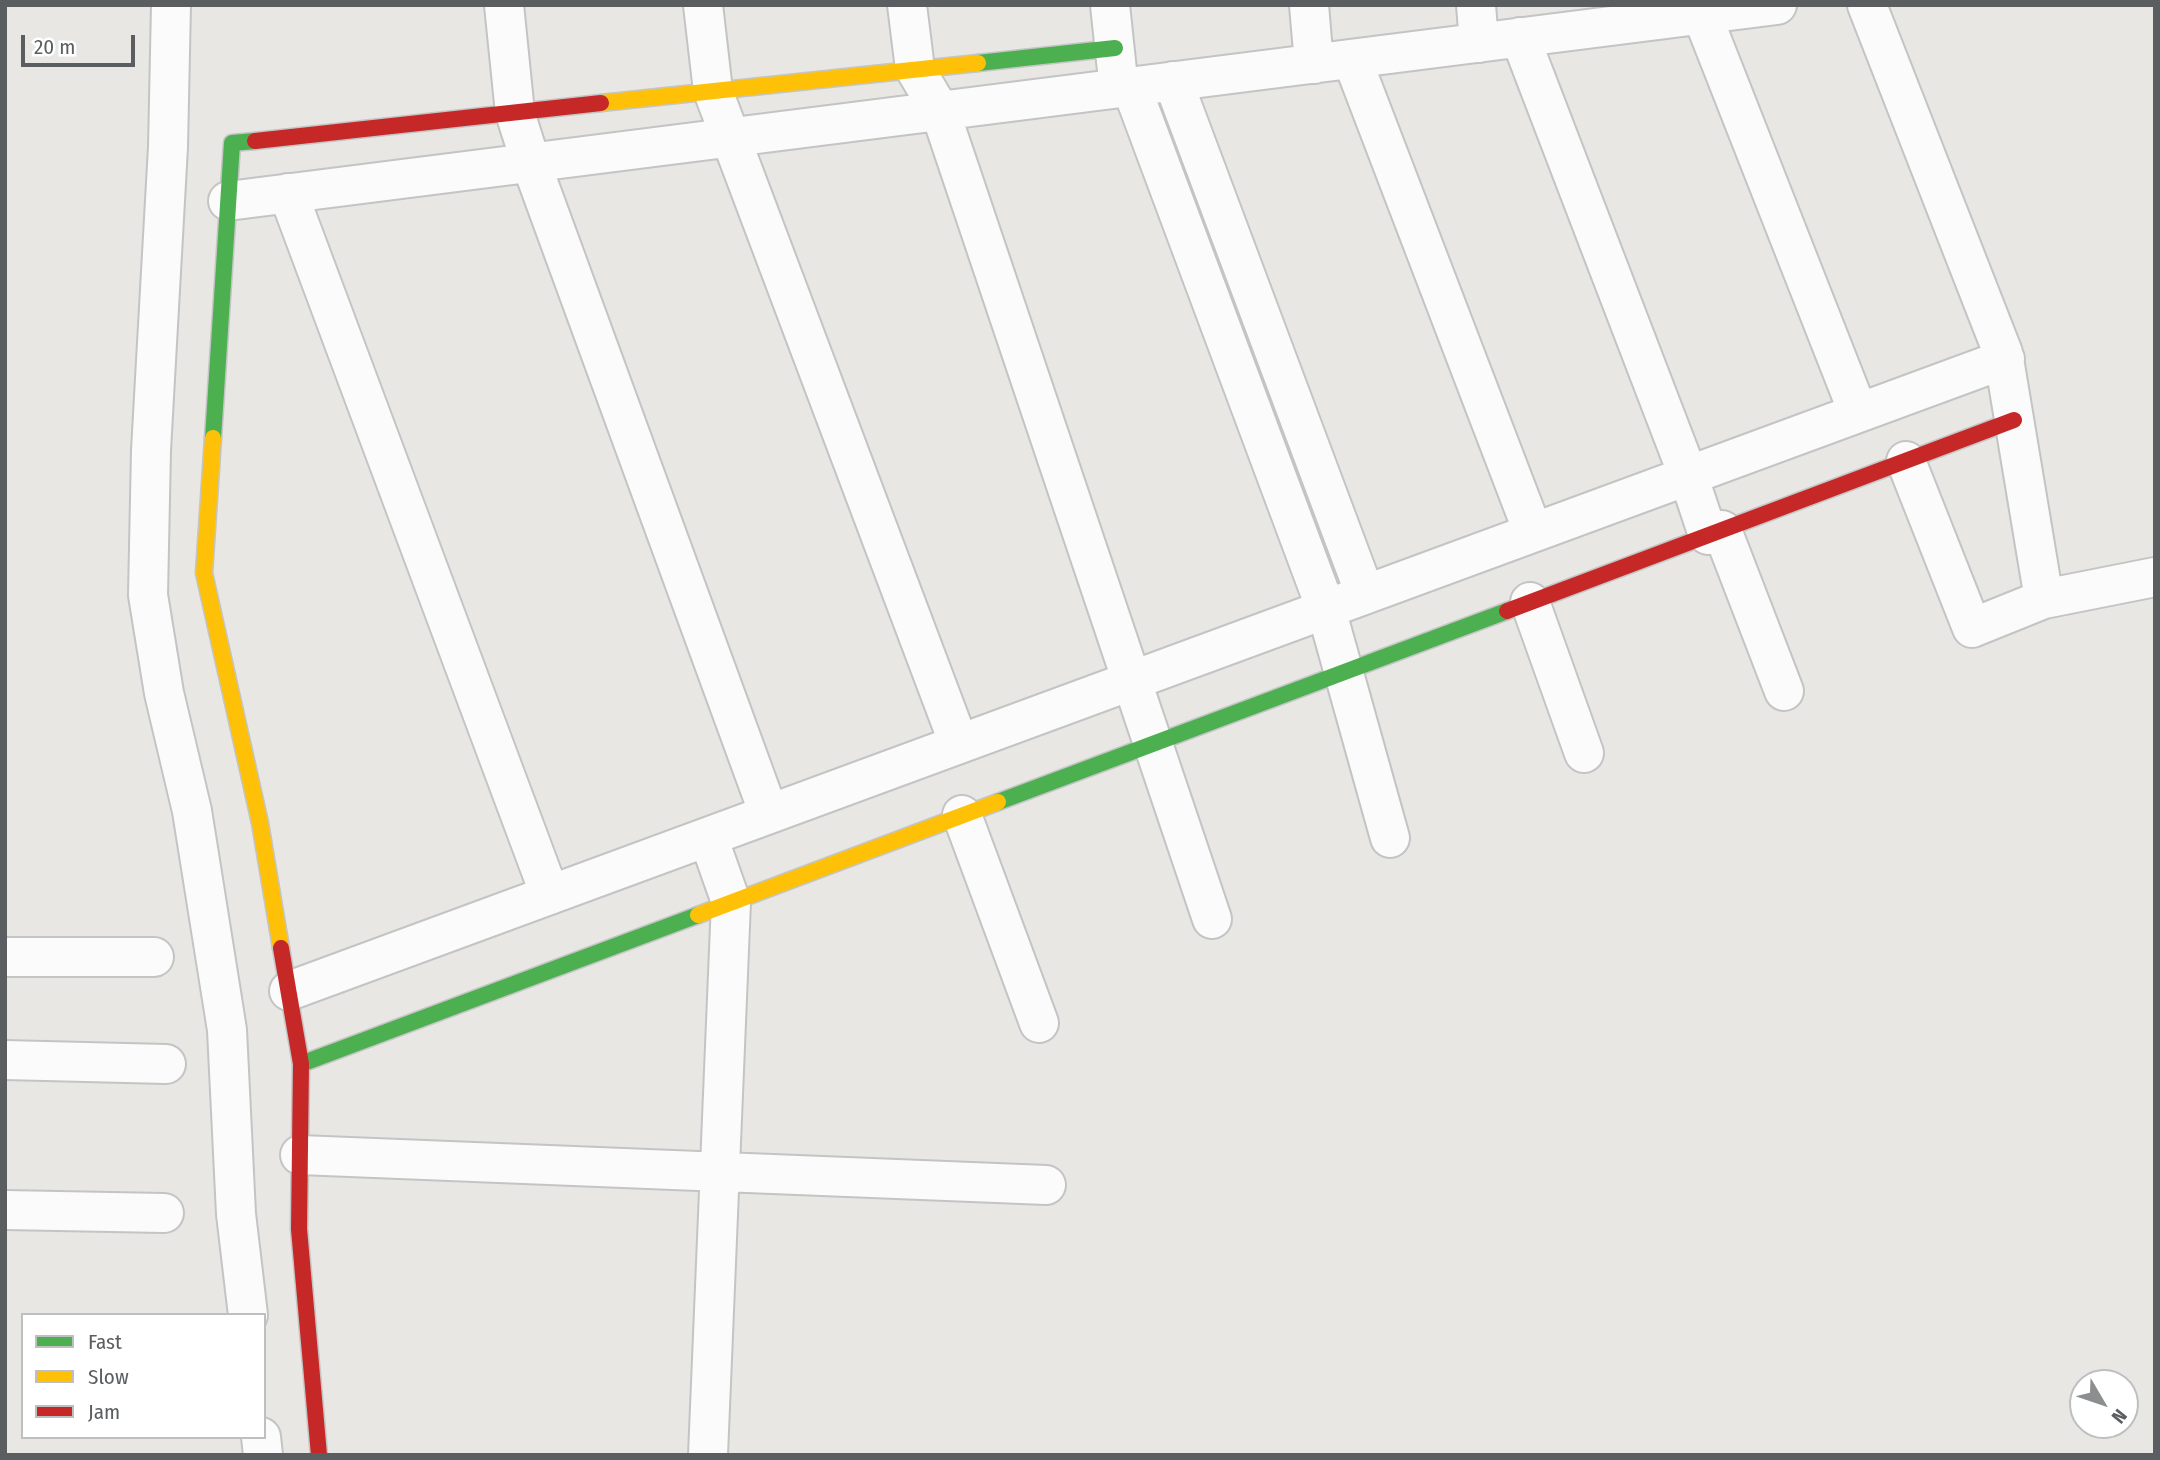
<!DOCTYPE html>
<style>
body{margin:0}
#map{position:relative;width:2160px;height:1460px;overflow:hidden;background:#e9e7e4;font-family:"Fira Sans Condensed",sans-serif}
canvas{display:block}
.frame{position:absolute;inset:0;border:7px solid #5a5e61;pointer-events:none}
.legend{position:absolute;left:21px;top:1313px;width:245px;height:126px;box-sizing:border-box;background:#fff;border:2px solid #bdbfc0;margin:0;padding:9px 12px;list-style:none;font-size:21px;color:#5a5e61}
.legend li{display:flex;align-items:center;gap:14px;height:35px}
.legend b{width:35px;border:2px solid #bdbfc0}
.north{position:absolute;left:2069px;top:1369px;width:70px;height:70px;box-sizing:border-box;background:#fff;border:2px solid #bdbfc0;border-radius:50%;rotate:129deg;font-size:19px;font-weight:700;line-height:28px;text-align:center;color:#5a5e61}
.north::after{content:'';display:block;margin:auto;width:24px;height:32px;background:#8c8e8f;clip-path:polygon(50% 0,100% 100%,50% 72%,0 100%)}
.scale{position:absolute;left:21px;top:35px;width:114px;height:32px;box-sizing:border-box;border:4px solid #5a5e61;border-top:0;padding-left:9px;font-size:21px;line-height:24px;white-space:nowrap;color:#5a5e61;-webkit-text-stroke:5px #fff;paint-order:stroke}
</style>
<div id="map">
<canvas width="2160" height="1460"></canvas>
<div class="frame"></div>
<ul class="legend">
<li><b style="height:9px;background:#4caf50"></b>Fast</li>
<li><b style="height:9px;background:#ffc107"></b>Slow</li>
<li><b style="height:9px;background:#c62828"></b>Jam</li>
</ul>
<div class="north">N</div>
<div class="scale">20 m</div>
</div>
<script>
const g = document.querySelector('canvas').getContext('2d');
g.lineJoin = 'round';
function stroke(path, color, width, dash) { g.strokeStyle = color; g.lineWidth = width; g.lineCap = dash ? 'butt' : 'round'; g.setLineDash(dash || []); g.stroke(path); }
const street = new Path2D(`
 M171 5 168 147 151 450 148 595 164 693 192 811 227 1030 236 1214 248 1315
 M504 5 515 113 531 163 769 814
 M703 5 713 91 959 744
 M907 5 915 69 940 111 1212 919
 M1110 5 1118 80
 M1309 5 1314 64
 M1476 5 1479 43
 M1867 5 2003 353 2044 599
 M1702 15 1858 412
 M1520 37 1688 475 1708 535
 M1352 59 1533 532
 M1173 81 1365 594
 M1131 86 1326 609 1390 838
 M288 193 550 895
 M228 201 1777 5
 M1906 461 1972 628 2044 599 2155 577
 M1722 530 1784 691
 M1530 602 1584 753
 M962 815 1039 1023
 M708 837 731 902 708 1455
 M5 957H154
 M289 991 2005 359
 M5 1060 166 1064
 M300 1155 1046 1185
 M5 1210 164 1213
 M261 1437 263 1455`);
const fast = new Path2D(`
 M978 63 1115 48
 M213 438 232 143 255 141
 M998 802 1507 611
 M301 1064 698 915`);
const slow = new Path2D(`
 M601 103 978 63
 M213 438 204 573 260 823 281 948
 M698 915 998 802`);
const jam = new Path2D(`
 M255 141 601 103
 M1507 611 2014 420
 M281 948 301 1064 299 1229 319 1455`);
stroke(street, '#c3c4c4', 42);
stroke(fast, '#c4c5c5', 19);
stroke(slow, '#c4c5c5', 19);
stroke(jam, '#c4c5c5', 19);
stroke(street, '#fcfbfb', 38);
stroke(fast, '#4caf50', 16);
stroke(slow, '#ffc107', 16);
stroke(jam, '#c62828', 16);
</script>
